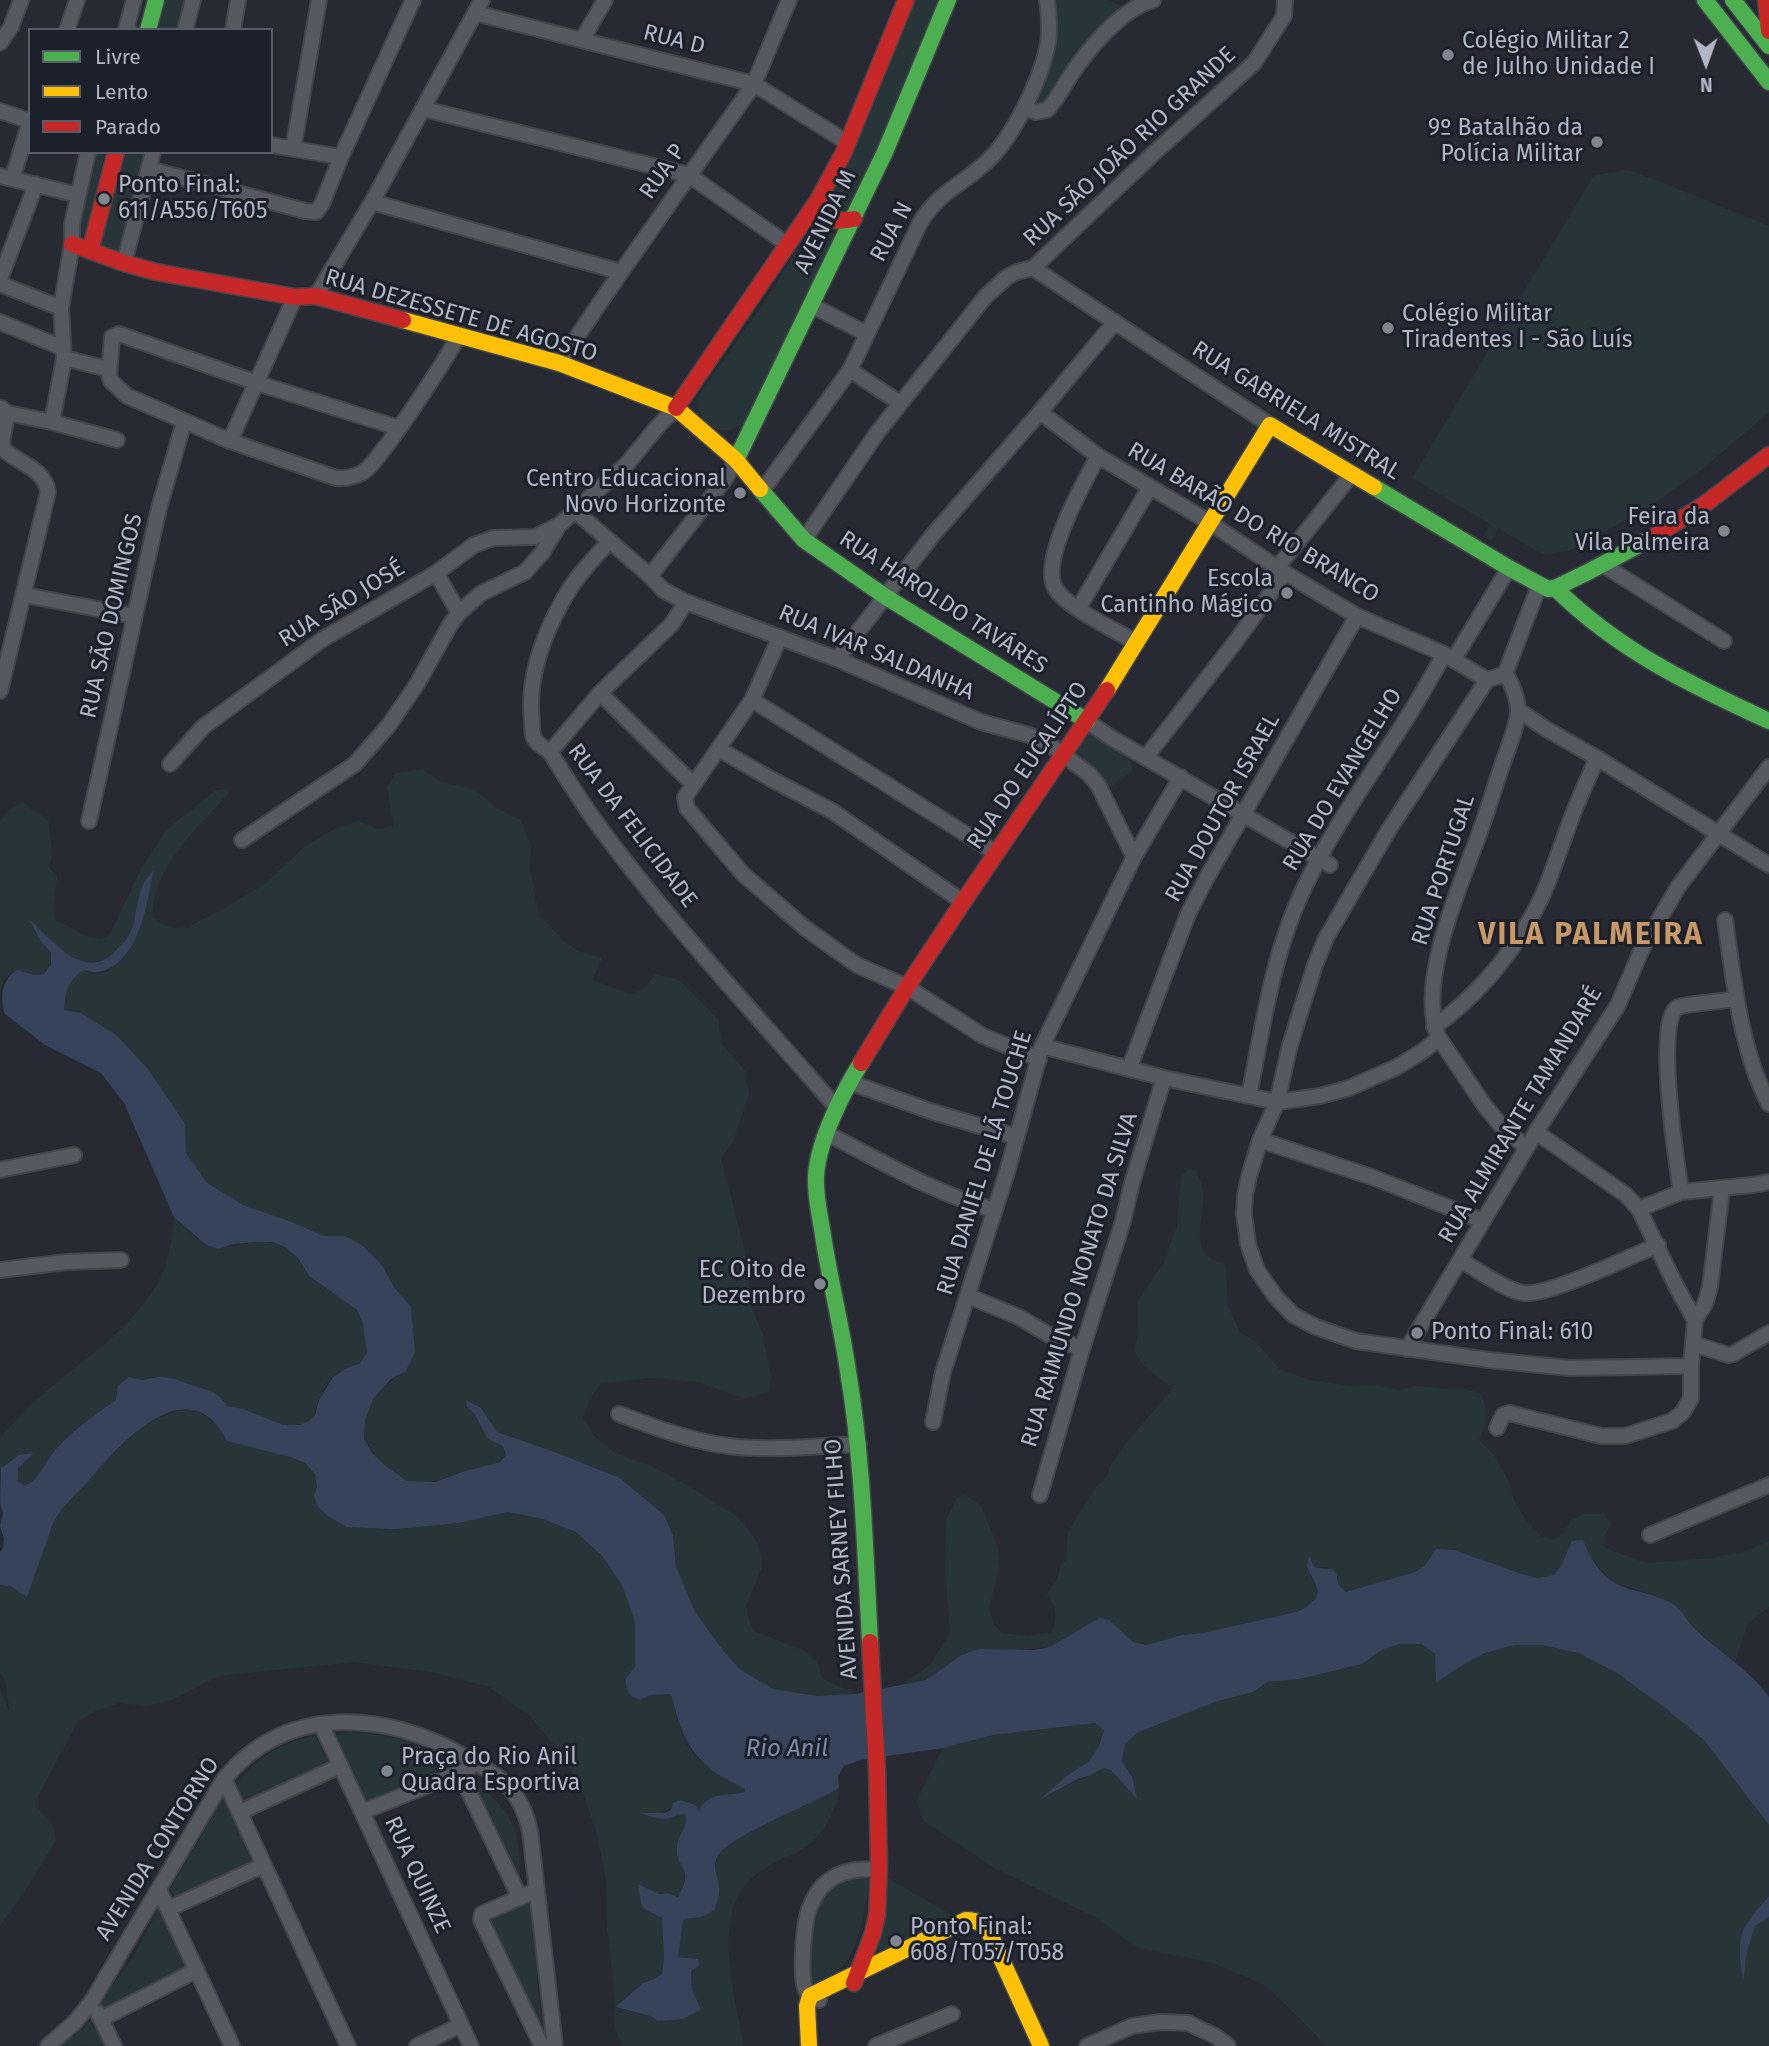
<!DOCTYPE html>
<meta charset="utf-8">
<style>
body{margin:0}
#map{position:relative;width:1769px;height:2046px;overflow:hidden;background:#272a32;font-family:"Fira Sans",sans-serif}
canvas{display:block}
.legend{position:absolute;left:28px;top:28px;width:245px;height:126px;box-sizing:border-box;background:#1b202b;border:2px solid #575c68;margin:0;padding:9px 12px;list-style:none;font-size:21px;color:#b0b6c3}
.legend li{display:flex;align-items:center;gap:14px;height:35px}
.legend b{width:35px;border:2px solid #575c68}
.north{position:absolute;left:1671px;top:28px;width:70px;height:70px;-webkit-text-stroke:5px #1b202b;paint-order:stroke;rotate:179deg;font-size:19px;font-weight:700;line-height:28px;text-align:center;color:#b0b6c3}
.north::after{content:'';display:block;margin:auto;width:24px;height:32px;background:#b0b6c3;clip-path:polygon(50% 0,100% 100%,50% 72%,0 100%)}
</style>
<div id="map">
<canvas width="1769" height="2046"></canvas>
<ul class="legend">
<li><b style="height:9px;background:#4caf50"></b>Livre</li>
<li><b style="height:9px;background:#ffc107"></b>Lento</li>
<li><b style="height:9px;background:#c62828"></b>Parado</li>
</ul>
<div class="north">N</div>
</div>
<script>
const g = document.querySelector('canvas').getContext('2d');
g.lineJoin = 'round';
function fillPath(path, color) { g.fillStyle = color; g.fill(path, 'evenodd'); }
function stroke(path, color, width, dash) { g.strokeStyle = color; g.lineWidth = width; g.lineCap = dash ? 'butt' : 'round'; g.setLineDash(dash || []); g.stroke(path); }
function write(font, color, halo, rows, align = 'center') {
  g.font = font + ' "Fira Sans",sans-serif'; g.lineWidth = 6; g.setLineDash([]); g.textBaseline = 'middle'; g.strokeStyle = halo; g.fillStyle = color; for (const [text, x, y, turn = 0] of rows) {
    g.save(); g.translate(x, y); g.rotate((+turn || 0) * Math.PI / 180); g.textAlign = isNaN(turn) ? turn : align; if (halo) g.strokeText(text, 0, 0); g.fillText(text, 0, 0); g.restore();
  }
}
fillPath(new Path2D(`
 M162 0H186L178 30H154Z
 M914 0H940L876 156 849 211 843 213 832 211 822 197Z
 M1055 0H1108L1127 8 1047 106 1035 107C1050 67 1058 43 1055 0Z
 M93 152 105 153 86 234 76 233Z
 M123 152H147L120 254 99 243Z
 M1628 170 1661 182 1769 226V412L1705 467 1648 508 1569 551 1547 554 1537 551 1498 528 1491 541 1484 536 1490 524 1412 478 1594 175Z
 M816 222 823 230 836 234 745 421C724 442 697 424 697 398L761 307Z
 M1091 728 1127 751 1133 771 1106 790 1077 749Z
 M423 769 441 782 474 789 495 807 521 820 531 847 530 870 539 915 562 939 578 951 602 958 592 980 630 994 643 989 656 974 679 980 705 1006 719 1021 721 1043 745 1071 749 1094 733 1142 721 1158 748 1263 750 1303 763 1335 771 1375 769 1392 745 1399 699 1382 649 1378 602 1383 592 1395 583 1417 593 1435 615 1453 649 1465 687 1485 738 1517 757 1542 762 1556V1568L746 1606 750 1623 755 1632 803 1650 817 1662 823 1679 856 1694 817 1696 773 1689 741 1670 725 1653 695 1612 676 1566 673 1535 664 1515 620 1478 555 1452 497 1432 490 1424 474 1413 488 1439 503 1446 506 1455C497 1467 480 1467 466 1471 445 1476 432 1487 408 1481 400 1479 389 1469 382 1463 347 1429 370 1391 406 1371L411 1307 394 1287 382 1265 345 1236H324L289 1221 243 1205 206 1182 186 1153 185 1124 64 1010C66 991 67 982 83 970L92 974 107 972 140 929 143 884 131 933 112 956 104 961 85 962 70 956 54 945 46 934 39 938C50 952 57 957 44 973L35 975 17 970 5 978 0 992V821L9 810 22 802 49 821 52 854 49 868 57 876 54 912 56 920 86 936 102 939 109 935 114 926 141 869 165 831 216 790 227 789 228 794C198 827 150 871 153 918L161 924 175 928 188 927 221 910 266 883 304 847 331 831 358 821 379 829 393 826 387 787 396 773Z
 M1189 1169 1196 1172C1199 1178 1203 1185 1203 1192 1205 1216 1186 1256 1223 1263L1226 1269 1228 1306 1240 1332 1256 1342 1280 1370 1310 1380 1349 1386 1375 1385 1399 1390 1418 1386 1446 1389H1463L1480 1393C1490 1413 1488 1421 1479 1440L1495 1456 1507 1478 1514 1500 1525 1519 1542 1537 1555 1539 1565 1531 1572 1519 1585 1514H1603L1611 1523 1605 1536 1603 1547 1646 1563 1711 1558 1743 1552 1769 1541V1607L1748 1623 1735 1662 1692 1626 1676 1606 1653 1595 1614 1583 1599 1568 1588 1552 1572 1542 1562 1564 1554 1575 1538 1578 1522 1574 1454 1550 1436 1549 1425 1565 1415 1572 1346 1593 1338 1584V1576L1327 1567H1314L1309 1557 1310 1576 1318 1590C1315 1603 1308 1607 1296 1612L1203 1633 1182 1635 1147 1645 1133 1642 1099 1618 1050 1647 962 1655 926 1680 901 1685 919 1673 931 1663 950 1632 945 1571 946 1521 956 1498 964 1495 975 1501 982 1508 998 1548 1000 1567 989 1608 994 1625 1002 1633 1028 1636 1052 1632C1058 1617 1057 1608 1047 1596 1049 1589 1053 1587 1056 1581 1061 1573 1057 1567 1065 1561L1068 1532 1091 1494 1108 1474 1110 1466 1127 1442 1174 1387 1162 1381 1143 1365 1135 1352 1138 1328V1301L1163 1264 1177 1226 1181 1175Z
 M174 1217C184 1226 194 1238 206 1245 220 1253 253 1238 273 1243 298 1248 297 1264 311 1278 324 1290 342 1296 354 1308 362 1316 370 1342 367 1353 363 1368 343 1366 333 1376 328 1381 322 1392 319 1399 314 1410 317 1419 303 1424 284 1429 270 1420 253 1412 245 1409 236 1408 227 1406 214 1386 211 1392 192 1385 176 1378 156 1373 139 1381 132 1385 125 1393 118 1398 97 1415 73 1429 55 1450 45 1462 39 1480 24 1486L18 1481V1468L33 1454C20 1455 4 1460 0 1473V1438C11 1427 21 1413 33 1403 77 1362 136 1330 162 1274 170 1257 172 1236 174 1217Z
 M193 1410C212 1418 218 1424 227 1441 246 1445 308 1457 315 1474 319 1481 316 1489 314 1496L483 1516 507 1512 543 1519 576 1532 602 1556 622 1585 635 1622V1667L626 1678V1686L631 1695 640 1700 650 1695 671 1694C677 1717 682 1748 703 1763 716 1773 732 1780 745 1789V1792C727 1796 708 1793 699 1812L696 1805 680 1800C667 1815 662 1813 643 1813L662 1819 678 1814 685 1815C688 1830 678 1834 677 1848 675 1870 695 1866 678 1897L668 1893 659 1894 639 1885 653 1914 662 1918 664 1958 662 1974 655 1979 643 1983 617 2008 650 2016 659 2021 700 2010 692 1989 691 1971 694 1969 698 1959 678 1957 683 1920 690 1918 719 1890C716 1879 713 1869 717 1858 726 1835 815 1803 839 1788 840 1797 836 1804 832 1813 826 1828 815 1841 801 1850 794 1855 785 1857 777 1861 755 1872 738 1888 732 1912 721 1953 737 2005 744 2046H623C616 2033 611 2021 616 2007L607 1928 606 1881 597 1834 582 1790 559 1751 530 1716 489 1687 431 1672 354 1662 218 1676 172 1700 146 1706 120 1703 96 1711 78 1721 38 1796 39 1809 52 1825 56 1841 24 1892 0 1926V1689L10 1714 5 1679 0 1674V1585L10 1586 27 1596 55 1517 108 1459 146 1423 177 1411Z
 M1400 1644H1422L1435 1655 1436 1682 1461 1666 1485 1653 1515 1645H1542L1578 1653 1617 1673 1664 1707 1704 1740 1769 1825V1896L1746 1923 1743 1977 1747 1952 1755 1926 1769 1917V2046H1325L1314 2033 1265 1985 1210 1962 1138 1948 1095 1917 994 1868 923 1820 917 1800 943 1748 993 1735 1095 1723 1104 1730 1099 1746 1089 1761 1068 1775 1042 1798 1103 1768 1111 1770 1136 1798 1132 1777 1122 1761 1125 1744 1137 1733 1215 1702 1253 1692 1267 1682 1299 1679 1362 1664 1383 1649Z
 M349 1733C394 1733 420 1745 459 1766L365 1806 335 1735Z
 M315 1735 330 1765 243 1804 234 1787C259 1757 277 1745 315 1735Z
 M468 1778C514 1810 522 1831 520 1886Z
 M224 1797 254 1860 176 1898 170 1889Z
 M854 1874 870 1875C867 1901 860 1952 839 1970 831 1976 819 1980 809 1985 807 1951 807 1909 834 1884 838 1879 847 1877 854 1874Z
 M884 1876 953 1916 879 1951 872 1945Z
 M531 1899 541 2025 490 1918Z
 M159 1909 188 1967 103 2010 99 2002 132 1959Z
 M91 2019 105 2045 60 2046 82 2030Z`), '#273539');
fillPath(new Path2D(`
 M154 870C149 888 146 914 139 930 130 954 111 979 83 970 67 982 66 991 64 1010L81 1013 116 1035 148 1069 185 1124 186 1153 206 1182 243 1205 289 1221 324 1236H345L363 1246 382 1265 394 1287 411 1307 415 1352 406 1371 391 1379 373 1399 365 1420 364 1439 372 1453 387 1467 407 1481 435 1482 462 1472 500 1462 506 1455 503 1446 488 1439 474 1413 467 1407 466 1400 481 1408 497 1432 555 1452 620 1478 664 1515 673 1535 676 1566 695 1612 725 1653 741 1670 773 1689 817 1696 856 1694 926 1680 962 1655 979 1649 1034 1650 1050 1647 1099 1618 1109 1620 1133 1642 1147 1645 1182 1635 1203 1633 1296 1612 1307 1607 1316 1598 1318 1590 1307 1566 1309 1555 1314 1567C1329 1571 1337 1563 1338 1584L1346 1592 1415 1572 1425 1565 1436 1549 1454 1550 1522 1574 1538 1578 1554 1575 1562 1564 1572 1541 1583 1540C1589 1555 1600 1575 1615 1583 1634 1593 1658 1593 1676 1606 1683 1612 1687 1621 1693 1627 1717 1651 1750 1669 1769 1697V1825L1704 1740 1664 1707 1617 1673 1578 1653 1542 1645H1515L1485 1653 1461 1666 1436 1683 1435 1654 1422 1644H1400L1383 1649 1362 1664 1299 1679 1267 1682 1253 1692 1215 1702 1137 1733 1125 1744 1122 1761 1132 1777 1137 1799 1111 1770 1103 1768 1091 1775 1078 1779 1039 1800 1068 1775 1089 1761 1099 1746 1104 1730 1095 1723 993 1735 943 1748 860 1760 844 1766 838 1777 839 1788C815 1803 728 1836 717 1857 712 1868 718 1877 719 1888 720 1895 716 1903 715 1909 700 1921 698 1915 683 1920L678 1957 698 1959 699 1965 691 1971 692 1989 701 2010 682 2019 658 2021 650 2016 616 2007 643 1983 654 1979 662 1974 664 1958 662 1918C639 1906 642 1911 638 1884L659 1894 668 1893 678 1897C696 1866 675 1870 677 1848 677 1834 688 1831 685 1815L678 1814C665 1823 653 1817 640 1813H665L671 1810 673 1803 680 1800 696 1805 699 1811C710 1790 725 1797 745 1792V1789C739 1785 732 1783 726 1779 689 1758 681 1733 671 1694L650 1695 640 1700 631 1696 626 1686V1678L635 1667V1622L622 1585 602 1556 576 1532 543 1519 507 1512 459 1523 395 1529 347 1527 328 1516 318 1507 314 1496 317 1486 315 1474 305 1463 290 1457 227 1441C188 1364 118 1446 86 1484 76 1494 65 1504 57 1516 52 1522 50 1533 47 1541 40 1559 34 1578 27 1597L10 1586 0 1585V1552L3 1548 4 1539 0 1525 3 1513 0 1503 1 1468 19 1455 34 1453 18 1468V1481L24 1486C40 1480 45 1461 56 1449 73 1430 95 1415 116 1400L118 1386 129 1377C145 1383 148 1377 162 1377 179 1378 181 1382 195 1386 212 1391 217 1391 227 1406L244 1409 283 1425H300L309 1421 315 1415 319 1400 333 1377 343 1370 360 1363 367 1353 363 1324 357 1310 309 1276 298 1258 285 1247 272 1242H255L234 1244 218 1249 206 1245 174 1217 124 1103 101 1073 45 1045 5 1014C0 998 1 980 17 970L35 975 44 974 51 964V953L39 938 29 919C52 940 87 986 118 948 123 943 129 937 131 931 137 916 136 897 144 883 146 878 150 874 154 870Z
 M1769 1896V1917L1755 1926 1747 1952 1743 1981C1737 1934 1738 1931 1769 1896Z`), '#37435a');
const street = new Path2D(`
 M475 13 754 84 848 143
 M67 30 77 0
 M129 30 126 29 134 0
 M185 30 193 0
 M233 30 238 0
 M582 40 605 0
 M0 43 11 27 21 0
 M1025 108 1036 112 1047 110C1056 101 1062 89 1069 78 1087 50 1121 9 1153 0
 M424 109 689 175 788 245
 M0 111 30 121
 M271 145 341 157
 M293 149 319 0
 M149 169 305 211 316 212 322 204 341 157 413 0
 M0 176 78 195
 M12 179 30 122
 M372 202 621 272
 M124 263 153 152
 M1033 268 1270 425
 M0 279 36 184
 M0 284 61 308
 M316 296 372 202 482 0
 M811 305 867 334
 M0 322 63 348
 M64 358 108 369
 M559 363 621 272 754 84 789 0
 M850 370 900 403
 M1 408 7 413 52 422 117 440
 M1040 412 1098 456 1209 522 1285 573 1357 616 1444 654 1487 680
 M52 422 64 358 61 308 72 244V224L88 152
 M399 428 257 383 119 334 112 337 109 375 111 381 127 396 230 441 336 478C345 478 353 478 362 473 373 466 379 454 387 445 413 410 437 373 459 336
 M230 441 295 297
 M1098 456C1084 483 1042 556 1054 586 1063 606 1117 631 1137 643
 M762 491 850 370 920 223C939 192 958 187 983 165 1012 141 1041 80 1048 43 1050 29 1049 14 1047 0
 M574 510 650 576 663 590 686 602 837 659 981 722 1029 735 1048 743 1089 774 1098 785 1134 857
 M804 540 877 433 985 297 1007 277 1017 272 1033 268 1155 152 1254 63 1284 16 1285 0
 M609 542C592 560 574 579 562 602 542 638 527 679 532 721 532 727 532 733 534 738 537 744 544 748 550 752 568 781 586 810 607 837 677 931 759 1018 836 1107
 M1603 565 1724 641
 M1277 568 1352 474
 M436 573 459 613
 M650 576 725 479 736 460
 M25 595 134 616
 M1078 609 1150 487
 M780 637 752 700 685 797 687 808 743 874 805 928 857 965 907 987 983 1036 1039 1059
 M837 659 932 536 1040 412 1115 322
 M1454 659 1509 568
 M1505 674 1487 680 1388 831 1326 938 1315 965 1290 1045 1277 1102 1260 1140 1249 1176 1245 1195 1244 1214 1248 1244 1257 1270 1275 1296 1293 1315 1316 1327 1356 1341 1489 1360 1570 1368 1691 1366
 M1505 674C1512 683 1517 697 1518 709 1519 723 1505 756 1500 771 1493 793 1486 815 1478 837 1459 889 1416 985 1439 1038L1484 1105 1503 1128 1526 1147
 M1505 674 1539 586
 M0 691 48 492C45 469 20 464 4 450L2 443 7 413
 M600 693 693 784
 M752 700 996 853
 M1518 710 1546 729 1597 758 1769 865
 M1087 721 1110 737 1330 865
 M719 749 769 778 832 811 963 902
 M550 752 600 693 672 624 686 602
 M1146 757 1236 641 1285 573
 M170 764 203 727 323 639 436 573 474 545 493 538 535 537 559 525
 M89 821 159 508 184 422
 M242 840 355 764 389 725 417 684 450 625 459 613 480 594 525 572 542 553 559 525 627 464 658 426 676 408
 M1725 920C1734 981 1740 1049 1769 1104
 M1434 1027C1474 998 1508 959 1532 916 1549 886 1558 853 1570 822 1578 800 1588 779 1597 758
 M1042 1046 1164 1078 1277 1102 1320 1096 1349 1088 1397 1067 1423 1051 1439 1038
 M1129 1069 1188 914 1206 879 1357 616
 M849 1082 933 1112 1017 1137
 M1249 1096C1263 1025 1273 951 1305 886 1334 825 1374 771 1410 713 1422 694 1433 674 1444 654
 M1536 1132 1626 1195 1639 1209 1676 1286 1695 1320
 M826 1133C881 1161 935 1194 995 1210
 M1260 1140 1372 1177 1483 1221
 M0 1170 74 1155
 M1681 1192C1677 1165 1654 1019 1678 1007 1684 1004 1725 1001 1736 999
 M1639 1209 1681 1192 1752 1185 1769 1182
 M1460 1260C1478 1270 1503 1289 1523 1293 1547 1297 1631 1256 1658 1245
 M0 1270 66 1262 121 1260
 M968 1296 1019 1317 1049 1335 1082 1349
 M1694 1344 1728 1355 1733 1354 1769 1333
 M1407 1349 1536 1132 1618 1005 1641 951 1678 887 1769 767
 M619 1414C654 1427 690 1441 728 1446 771 1451 816 1446 859 1444
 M933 1422 943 1372 1007 1172 1042 1046 1134 857 1181 777
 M1497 1428 1503 1415 1509 1413 1601 1436H1625L1672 1421 1683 1412 1691 1398V1366L1695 1320 1705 1304 1710 1287 1722 1189
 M1040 1495 1082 1349 1123 1221 1132 1183 1164 1078
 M1650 1535 1769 1485
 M321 1724 471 2046
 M460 1773 520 1898
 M224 1779 348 2046
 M240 1812 340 1766
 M362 1812 469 1769
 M159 1890 232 2046
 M537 1890 482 1914 481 1920 542 2046
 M168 1909 264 1865
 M819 2000C813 1998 808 1996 806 1991 799 1976 804 1924 809 1909 813 1899 819 1888 827 1882 843 1869 860 1869 879 1869
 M98 2013 114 2046
 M101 2019 197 1970
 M48 2046 75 2022 92 2001 224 1779C286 1704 384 1711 462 1755 499 1776 520 1787 530 1831L555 2046
 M417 2046 461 2025
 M876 2046 952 2014
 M1087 2046 1132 2026 1161 2022 1188 2023 1215 2036 1228 2046`);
const fast = new Path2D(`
 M1705 0 1769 82
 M1733 0 1769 46
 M148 30 156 0
 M736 460 885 152 948 0
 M1374 487 1509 568 1548 589 1555 588 1588 572 1650 539
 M760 489 804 540 886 597 1087 721
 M1555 588C1619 651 1689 684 1769 721
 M861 1063C843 1092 818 1141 816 1176 815 1194 819 1211 822 1229 829 1277 841 1323 848 1371 863 1461 865 1551 870 1642`);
const slow = new Path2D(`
 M403 320 559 363 676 408 736 460 760 489
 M1107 690 1270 425 1374 487
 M809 2046 807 2006 810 1996 966 1920C977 1920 982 1923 989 1932L1041 2046`);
const jam = new Path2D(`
 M1766 0 1769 31
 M818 200C824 221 834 223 854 219
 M72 244 124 263 156 272 295 297 316 296 403 320
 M90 251 116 152
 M676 408 818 200 843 154 906 0
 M1650 539 1705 504 1769 455
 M861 1063 907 987 963 902 1107 690
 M854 1983 873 1933 877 1915 879 1869 877 1769 870 1642`);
stroke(street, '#42454a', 18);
stroke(fast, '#42454a', 19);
stroke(slow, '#42454a', 19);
stroke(jam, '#42454a', 19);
stroke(street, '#575960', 14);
stroke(fast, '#4caf50', 16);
stroke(slow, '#ffc107', 16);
stroke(jam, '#c62828', 16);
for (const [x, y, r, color] of [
 [1448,55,7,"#808590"],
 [1597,142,7,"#808590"],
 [104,199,7,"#808590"],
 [1388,328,7,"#808590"],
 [740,493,7,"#808590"],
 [1724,531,7,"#808590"],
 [1287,593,7,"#808590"],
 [820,1284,7,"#808590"],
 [1417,1333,7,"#808590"],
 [387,1771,7,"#808590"],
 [896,1941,7,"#808590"]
]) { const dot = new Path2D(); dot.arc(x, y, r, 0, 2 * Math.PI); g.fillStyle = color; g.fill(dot); stroke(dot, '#1b202b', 2.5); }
write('23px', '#b0b6c3', '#1b202b', [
 ["RUA D",674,40,14],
 ["RUA SÃO JOÃO RIO GRANDE",1130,147,-43],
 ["RUA P",663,172,-55],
 ["AVENIDA M",826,222,-64],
 ["RUA N",892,232,-62],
 ["RUA DEZESSETE DE AGOSTO",461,316,16],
 ["RUA GABRIELA MISTRAL",1296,411,32],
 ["RUA BARÃO DO RIO BRANCO",1253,523,31],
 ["RUA HAROLDO TAVÁRES",943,603,33],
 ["RUA SÃO JOSÉ",342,604,-32],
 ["RUA SÃO DOMINGOS",112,616,-77],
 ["RUA IVAR SALDANHA",876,653,23],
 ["RUA DO EUCALÍPTO",1028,766,-56],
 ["RUA DO EVANGELHO",1343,780,-59],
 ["RUA DOUTOR ISRAEL",1223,808,-61],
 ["RUA DA FELICIDADE",632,826,53],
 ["RUA PORTUGAL",1444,870,-72],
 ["RUA ALMIRANTE TAMANDARÉ",1521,1115,-59],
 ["RUA DANIEL DE LÃ TOUCHE",985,1163,-73],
 ["RUA RAIMUNDO NONATO DA SILVA",1080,1280,-73],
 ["AVENIDA SARNEY FILHO",842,1559,-94],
 ["AVENIDA CONTORNO",158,1849,-58],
 ["RUA QUINZE",417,1875,65]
]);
write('23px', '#b0b6c3', '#1b202b', [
 ["Colégio Militar 2",1462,42],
 ["de Julho Unidade I",1462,68],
 ["9º Batalhão da",1583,129,"right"],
 ["Polícia Militar",1583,155,"right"],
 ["Ponto Final:",118,186],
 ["611/A556/T605",118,212],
 ["Colégio Militar",1402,315],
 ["Tiradentes I - São Luís",1402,341],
 ["Centro Educacional",726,480,"right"],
 ["Novo Horizonte",726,506,"right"],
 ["Feira da",1710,518,"right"],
 ["Vila Palmeira",1710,544,"right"],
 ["Escola",1273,580,"right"],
 ["Cantinho Mágico",1273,606,"right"],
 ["EC Oito de",806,1271,"right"],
 ["Dezembro",806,1297,"right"],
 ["Ponto Final: 610",1431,1333],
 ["Praça do Rio Anil",401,1758],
 ["Quadra Esportiva",401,1784],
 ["Ponto Final:",910,1928],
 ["608/T057/T058",910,1954]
], 'left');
write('italic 24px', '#7b8ba9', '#1b202b', [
 ["Rio Anil",787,1749]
]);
g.letterSpacing = '2px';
write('bold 30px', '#c89966', '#1b202b', [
 ["VILA PALMEIRA",1591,936]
]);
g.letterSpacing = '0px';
</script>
